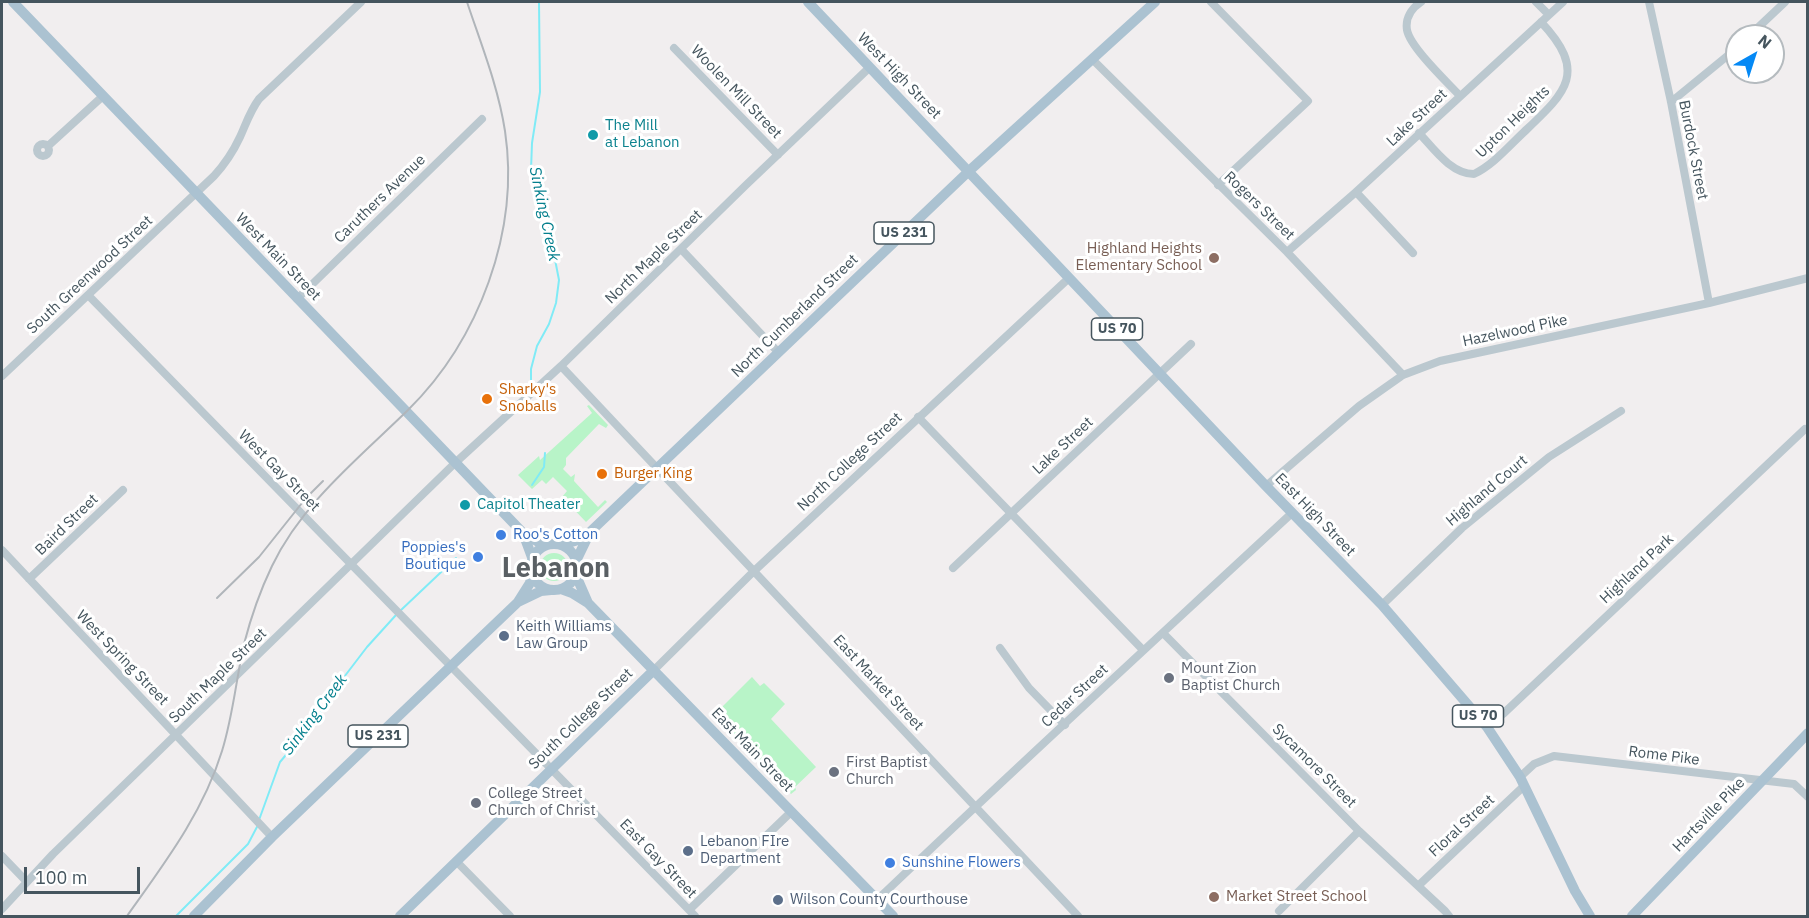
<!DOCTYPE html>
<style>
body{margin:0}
#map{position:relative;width:1809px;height:918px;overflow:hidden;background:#f1eeef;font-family:"IBM Plex Sans",sans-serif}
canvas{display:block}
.frame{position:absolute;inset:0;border:3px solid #45555e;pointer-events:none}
.north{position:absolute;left:1725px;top:24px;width:60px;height:60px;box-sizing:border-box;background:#fff;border:2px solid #b5bbbf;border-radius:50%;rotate:39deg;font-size:16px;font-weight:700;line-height:24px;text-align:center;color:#45555e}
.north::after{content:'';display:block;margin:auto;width:21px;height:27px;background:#0589f5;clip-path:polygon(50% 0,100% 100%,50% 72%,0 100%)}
.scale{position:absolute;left:24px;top:867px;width:116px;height:27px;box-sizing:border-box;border:3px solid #45555e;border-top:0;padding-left:8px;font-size:18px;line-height:21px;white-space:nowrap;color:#45555e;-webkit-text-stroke:4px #fff;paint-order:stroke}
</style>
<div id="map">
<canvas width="1809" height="918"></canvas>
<div class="frame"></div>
<div class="north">N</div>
<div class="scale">100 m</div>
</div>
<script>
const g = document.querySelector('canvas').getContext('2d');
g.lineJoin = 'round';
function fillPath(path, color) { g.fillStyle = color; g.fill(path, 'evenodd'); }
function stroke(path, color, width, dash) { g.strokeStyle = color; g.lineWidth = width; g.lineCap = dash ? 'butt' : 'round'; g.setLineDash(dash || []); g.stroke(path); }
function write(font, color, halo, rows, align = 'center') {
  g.font = font + ' "IBM Plex Sans",sans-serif'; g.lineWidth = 6; g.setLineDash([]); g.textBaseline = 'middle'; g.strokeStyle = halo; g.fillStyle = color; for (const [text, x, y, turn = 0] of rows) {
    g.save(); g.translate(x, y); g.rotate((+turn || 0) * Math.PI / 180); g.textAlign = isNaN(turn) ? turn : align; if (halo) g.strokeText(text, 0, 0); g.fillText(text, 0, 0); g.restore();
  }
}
fillPath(new Path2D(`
 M589 405 608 425 606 428 599 424 566 458V465L563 469 571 477 575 474 574 481 598 507 605 500 607 502 586 522 562 497 567 491 553 477 546 484 542 480 532 489 518 475 539 456 540 460 592 413 587 406Z
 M540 567a14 14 0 1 1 28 0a14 14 0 1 1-28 0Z
 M752 677 760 686 764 683 785 704 771 719 816 767 795 787 796 790 791 794 714 715Z`), '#b8f4c8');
stroke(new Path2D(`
 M531 385V369L537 346 549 324 556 303 559 280 550 234 531 170 532 143 540 92 539 2
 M532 485 544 467 545 453
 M400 611 456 558
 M259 820 280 762 317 718 341 681 367 647 396 615
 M176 916 248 844 258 825`), '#80ebf6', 2);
stroke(new Path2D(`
 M1211 2 1308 101 1218 185
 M1421 2C1412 8 1405 18 1407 30 1410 47 1447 82 1460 96
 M1536 2 1549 15
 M1649 2 1671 102 1709 303
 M1749 36 1785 2
 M674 48 778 155
 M1092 59 1287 252 1403 375
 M1671 102 1737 48
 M1419 133C1434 149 1451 174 1474 174 1493 165 1508 147 1524 132 1565 93 1589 73 1541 22
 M37 150a6 6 0 1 1 12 0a6 6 0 1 1-12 0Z
 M48 146 103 96
 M1356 192 1413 253
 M681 249 778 352
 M1287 252 1356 192 1563 2
 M88 295 695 916
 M297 299 482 119
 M561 366 1078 916
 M2 376 214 176C225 164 233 152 240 137 246 124 250 111 259 99L361 2
 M918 417 1143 650
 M1266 486 1359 406 1403 375 1440 361 1709 303 1808 278
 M2 550 272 837
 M953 568 1191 344
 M29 579 123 490
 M1382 605 1462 528 1549 457 1621 411
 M1163 633 1359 831 1445 911 1449 916
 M1000 648 1029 688 1065 725
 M654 670 753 572 1069 278
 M1487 727 1503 714 1805 429
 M1520 777 1534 764 1554 756 1794 784 1808 797
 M2 856 27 882
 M456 861 510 916
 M1418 886 1524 786
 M877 900C1014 769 1153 642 1292 513
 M2 909 53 854 455 463 561 366 746 185 870 67
 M689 910 791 812
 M1279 911 1359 831`), '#bbc8cf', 8);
stroke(new Path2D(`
 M13 2 523 533 545 546
 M808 2 1266 486 1382 605 1487 727 1520 777 1575 891 1590 916
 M523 533 533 560
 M531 567a23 23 0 1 1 46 0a23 23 0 1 1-46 0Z
 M561 545 575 541 590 532 969 171 1155 2
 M576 561 590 532
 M577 572 578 580 588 603
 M561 589 572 593 588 603 893 916
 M518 602 541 591 551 590
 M194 916 272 837 518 602 530 583 532 572
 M400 916 654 670
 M1632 916 1808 733`), '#abc2d1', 10);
stroke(new Path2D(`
 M217 598 259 557 306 498 323 481
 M127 916C164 864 203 813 222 751 233 716 236 680 244 644 251 617 260 591 272 566 302 503 359 458 408 410 479 340 520 231 505 131 498 86 481 44 467 2`), '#b0b5ba', 2);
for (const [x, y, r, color] of [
 [593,135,6,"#0f9aa8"],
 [1214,258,6,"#8d6e63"],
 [487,399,6,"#e8710a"],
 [602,474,6,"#e8710a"],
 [465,505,6,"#0f9aa8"],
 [501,535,6,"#3f7fe0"],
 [478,557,6,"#3f7fe0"],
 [504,636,6,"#5c6f8a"],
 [1169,678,6,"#6b7280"],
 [834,772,6,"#6b7280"],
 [476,803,6,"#6b7280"],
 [688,851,6,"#5c6f8a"],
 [890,863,6,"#3f7fe0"],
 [1214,897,6,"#8d6e63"],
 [778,900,6,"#5c6f8a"]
]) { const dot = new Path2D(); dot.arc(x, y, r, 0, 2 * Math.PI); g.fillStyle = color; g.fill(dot); stroke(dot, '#fff', 2); }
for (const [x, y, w] of [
 [904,233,60],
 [1117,329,51],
 [1478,716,51],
 [378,736,60]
]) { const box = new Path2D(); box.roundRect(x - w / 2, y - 11, w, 22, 4.5); g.fillStyle = '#fff'; g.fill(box); stroke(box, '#45555e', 1.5); }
write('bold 14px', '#45555e', null, [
 ["US 231",904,233],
 ["US 70",1117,329],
 ["US 70",1478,716],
 ["US 231",378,736]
]);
write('15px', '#45555e', '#fff', [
 ["West High Street",899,76,46],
 ["Woolen Mill Street",736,92,46],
 ["Lake Street",1417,118,-43],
 ["Upton Heights",1513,122,-44],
 ["Burdock Street",1693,150,79],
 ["Caruthers Avenue",380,199,-44],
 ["Rogers Street",1259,206,44],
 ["West Main Street",278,257,46],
 ["North Maple Street",654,257,-44],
 ["South Greenwood Street",90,275,-43],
 ["North Cumberland Street",795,316,-44],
 ["Hazelwood Pike",1515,331,-12],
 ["Lake Street",1063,446,-43],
 ["North College Street",850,462,-43],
 ["West Gay Street",279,471,45],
 ["Highland Court",1487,491,-40],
 ["East High Street",1315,515,46],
 ["Baird Street",67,525,-44],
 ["Highland Park",1637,569,-43],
 ["West Spring Street",122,658,46],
 ["South Maple Street",218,676,-44],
 ["East Market Street",878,683,47],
 ["Cedar Street",1075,696,-43],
 ["South College Street",581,719,-44],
 ["East Main Street",752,750,46],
 ["Rome Pike",1664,756,7],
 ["Sycamore Street",1314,766,45],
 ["Hartsville Pike",1709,815,-46],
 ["Floral Street",1462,826,-43],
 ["East Gay Street",658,859,46]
]);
write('15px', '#0d838f', '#fff', [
 ["The Mill",605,126],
 ["at Lebanon",605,143],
 ["Capitol Theater",477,505]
], 'left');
write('15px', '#785e54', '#fff', [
 ["Highland Heights",1202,249],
 ["Elementary School",1202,266],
 ["Market Street School",1226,897,"left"]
], 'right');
write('15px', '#c56008', '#fff', [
 ["Sharky's",499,390],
 ["Snoballs",499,407],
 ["Burger King",614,474]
], 'left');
write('15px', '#366cbe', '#fff', [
 ["Roo's Cotton",513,535],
 ["Poppies's",466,548,"right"],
 ["Boutique",466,565,"right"],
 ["Sunshine Flowers",902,863]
], 'left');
write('15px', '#4e5e75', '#fff', [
 ["Keith Williams",516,627],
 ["Law Group",516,644],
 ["Lebanon FIre",700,842],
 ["Department",700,859],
 ["Wilson County Courthouse",790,900]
], 'left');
write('15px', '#5b616d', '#fff', [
 ["Mount Zion",1181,669],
 ["Baptist Church",1181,686],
 ["First Baptist",846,763],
 ["Church",846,780],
 ["College Street",488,794],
 ["Church of Christ",488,811]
], 'left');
write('italic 16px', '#047f8d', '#fff', [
 ["Sinking Creek",544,214,78],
 ["Sinking Creek",315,715,-53]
]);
write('bold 27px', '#5a6064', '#fff', [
 ["Lebanon",556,569]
]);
</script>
